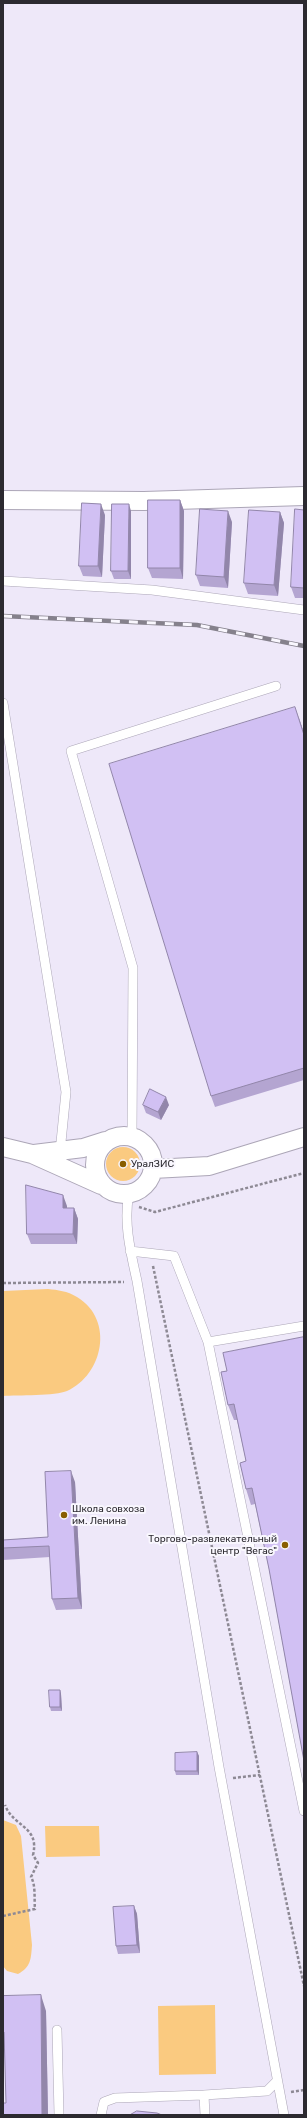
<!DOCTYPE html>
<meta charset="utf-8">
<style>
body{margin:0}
#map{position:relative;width:307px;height:2118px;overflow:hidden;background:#eee8f9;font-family:Rubik,sans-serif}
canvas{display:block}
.frame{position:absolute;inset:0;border:4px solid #2c2a30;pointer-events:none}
</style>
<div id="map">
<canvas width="307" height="2118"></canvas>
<div class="frame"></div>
</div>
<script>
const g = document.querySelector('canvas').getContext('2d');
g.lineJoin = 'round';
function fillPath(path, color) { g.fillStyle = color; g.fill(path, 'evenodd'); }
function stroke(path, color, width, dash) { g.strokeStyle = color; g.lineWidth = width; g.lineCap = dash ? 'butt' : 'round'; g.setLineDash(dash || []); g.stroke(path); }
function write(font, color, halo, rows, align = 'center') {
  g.font = font + ' Rubik,sans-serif'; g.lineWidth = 4; g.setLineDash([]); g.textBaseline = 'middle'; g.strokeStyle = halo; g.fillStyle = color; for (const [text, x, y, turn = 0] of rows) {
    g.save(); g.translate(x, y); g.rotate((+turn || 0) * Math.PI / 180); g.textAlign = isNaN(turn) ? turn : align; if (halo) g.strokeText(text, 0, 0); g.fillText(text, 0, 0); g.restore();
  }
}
fillPath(new Path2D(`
 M106 1164a17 17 0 1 1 34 0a17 17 0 1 1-34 0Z
 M48 1289C58 1290 67 1291 77 1297 115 1320 103 1375 67 1391 56 1396 17 1395 3 1396V1291Z
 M3 1820 16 1825 21 1836 32 1945C31 1959 31 1967 18 1974L7 1971 3 1966Z
 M45 1826H99L100 1856 46 1857Z
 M215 2005 216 2074 159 2075 158 2006Z`), '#faca80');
const service = new Path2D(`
 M3 581 152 590 304 610
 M3 703 66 1092 60 1152
 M132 1136 133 968 71 751 276 686
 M129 1194C123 1222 131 1254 137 1281L219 1767 284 2115
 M130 1251 174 1256 208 1342 304 1811
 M208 1342 304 1326
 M57 2030 59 2115
 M101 2115 104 2102 115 2098 204 2095
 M205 2115 204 2095 267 2091 277 2081`);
const minor = new Path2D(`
 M3 500 144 501 304 496
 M95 1165a29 29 0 1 1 58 0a29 29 0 1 1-58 0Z
 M3 1147 32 1154 101 1185
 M34 1154 83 1148 105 1141
 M153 1169 209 1166 304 1137`);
stroke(service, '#aca6b7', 10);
stroke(minor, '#aca6b7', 20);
stroke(new Path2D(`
 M139 1207 155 1212 304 1173
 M153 1266 304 1986
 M3 1283 124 1282
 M233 1778 260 1775
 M3 1916 35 1909C34 1900 36 1885 31 1877L38 1863 33 1855C40 1826 13 1827 5 1805
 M291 2092 304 2090`), '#8d8994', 2.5, [3, 2]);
stroke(service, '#fff', 9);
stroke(minor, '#fff', 18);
const rail = new Path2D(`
 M3 616 197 625 304 646`);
stroke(rail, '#85818c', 4.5);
stroke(rail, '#f9f7fe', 3, [9]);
fillPath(new Path2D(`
 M180 500 184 511 183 579 152 578 148 568Z
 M304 510V598H295L291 587Z
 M131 511V579H114L111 571Z
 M280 512 284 523 278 596 248 594 244 583Z
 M105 515 102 577 83 576 79 566Z
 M232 522 228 588 200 586 196 575Z
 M299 718 304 733V1080L215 1107 211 1096Z
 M143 1105H169L161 1120 146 1113Z
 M67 1206V1208H74L78 1219 77 1244H31L27 1234Z
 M304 1337V1761L269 1569 255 1504 251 1505 246 1489 240 1463 246 1461 237 1420H234L228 1405 221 1372 227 1371 223 1353Z
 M75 1482 82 1609 56 1610 52 1599 50 1557 3 1560V1540L48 1537Z
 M60 1690 61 1694 62 1711H51L50 1707Z
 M197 1752 199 1756V1775H176L175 1771Z
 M134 1906 137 1914 140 1953 118 1954 116 1946Z
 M3 1996 46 2011 48 2115H3L6 2103 5 2047H3Z`), '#b4a5d1');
fillPath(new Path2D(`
 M180 500 184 511 183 579 180 568Z
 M101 504 105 515 102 577 98 566Z
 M129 504 131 511V579L128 571Z
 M228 511 232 522 228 588 224 577Z
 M280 512 284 523 278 596 274 585Z
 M295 707 304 733V735Z
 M166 1097 169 1105 161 1120 158 1112Z
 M63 1195 67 1206V1219L63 1208Z
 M74 1208 78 1219 77 1244 73 1234Z
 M71 1471 75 1482 82 1609 78 1598Z
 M60 1690 61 1694 62 1711 60 1707Z
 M197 1752 199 1756V1775L197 1771Z
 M134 1906 137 1914 140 1953 137 1945Z
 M41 1995 46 2011 48 2115H42Z`), '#9286aa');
const building = new Path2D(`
 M148 500H180V568H148Z
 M82 503 101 504 98 566H79Z
 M112 504H129L128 571H111Z
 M200 509 228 511 224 577 196 575Z
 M295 509 304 510V588L291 587Z
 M249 510 280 512 274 585 244 583Z
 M295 707 304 735V1068L211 1096 109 764Z
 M150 1089 166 1097 158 1112 143 1105Z
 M26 1185 63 1195V1208H74L73 1234H27Z
 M304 1337V1761L269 1569 252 1488 246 1489 240 1463 246 1461 234 1404 228 1405 221 1372 227 1371 223 1353Z
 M71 1471 78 1598 52 1599 49 1546 3 1548V1540L48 1537 45 1472Z
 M49 1690H60V1707H50Z
 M197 1752V1771H175V1753Z
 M134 1906 137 1945 116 1946 113 1907Z
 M41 1995 42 2115H3V2103H6L4 2032H3V1996Z
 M137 2111 157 2113 162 2115H130Z`);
fillPath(building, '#d1c0f3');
stroke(building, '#9286aa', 1);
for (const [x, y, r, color] of [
 [123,1164,4,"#895e00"],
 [64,1515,4,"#895e00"],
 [285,1545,4,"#895e00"]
]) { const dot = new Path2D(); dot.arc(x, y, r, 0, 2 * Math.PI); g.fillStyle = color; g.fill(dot); stroke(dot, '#f9f7fe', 1.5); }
write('10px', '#2c2a30', '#f9f7fe', [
 ["УралЗИС",131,1164],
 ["Школа совхоза",72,1509],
 ["им. Ленина",72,1521],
 ["Торгово-развлекательный",277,1539,"right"],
 ["центр \"Вегас\"",277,1551,"right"]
], 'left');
</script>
